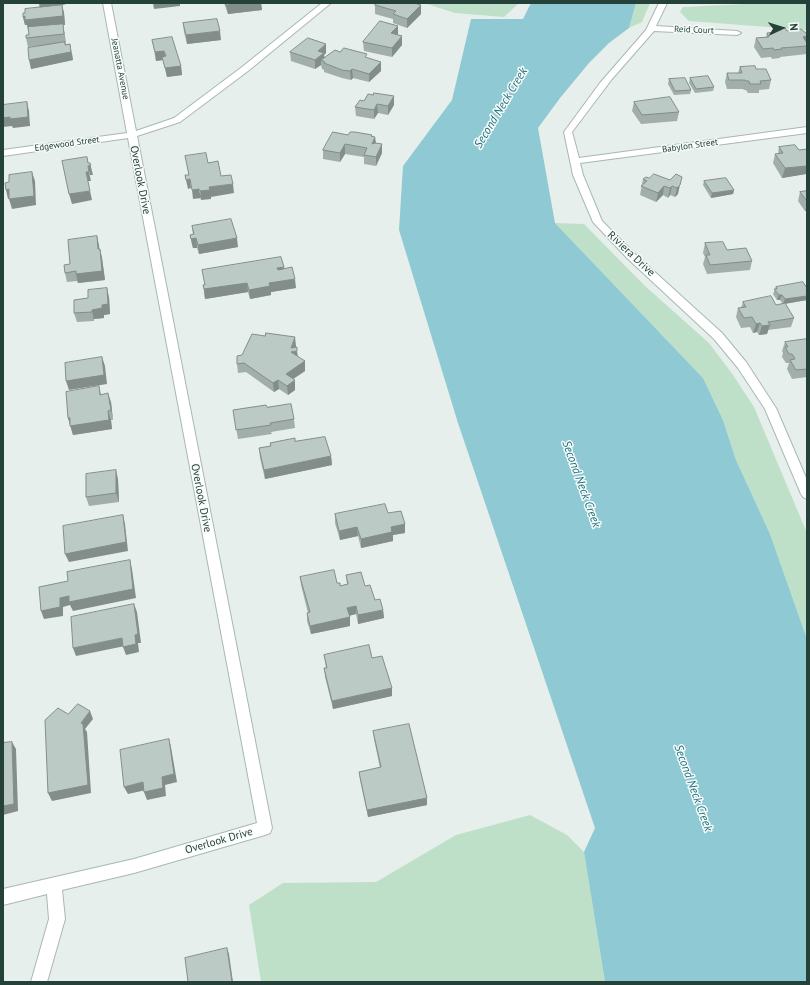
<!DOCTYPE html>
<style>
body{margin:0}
#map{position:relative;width:810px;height:985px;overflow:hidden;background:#e6efeb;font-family:"PT Sans",sans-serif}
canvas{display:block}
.frame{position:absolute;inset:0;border:4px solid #24423a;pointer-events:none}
.north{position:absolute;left:762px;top:8px;width:40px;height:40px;-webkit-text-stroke:3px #f7fbf9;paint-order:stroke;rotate:86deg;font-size:11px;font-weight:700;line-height:16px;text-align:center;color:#24423a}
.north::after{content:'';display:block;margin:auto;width:14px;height:18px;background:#24423a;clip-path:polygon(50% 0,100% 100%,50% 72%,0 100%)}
</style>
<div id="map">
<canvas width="810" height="985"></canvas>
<div class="frame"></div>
<div class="north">N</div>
</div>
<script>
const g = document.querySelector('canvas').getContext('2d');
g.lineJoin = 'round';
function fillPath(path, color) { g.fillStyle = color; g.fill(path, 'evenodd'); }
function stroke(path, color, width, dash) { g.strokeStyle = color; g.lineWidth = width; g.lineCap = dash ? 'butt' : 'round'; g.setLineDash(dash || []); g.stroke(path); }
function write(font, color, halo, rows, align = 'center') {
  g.font = font + ' "PT Sans",sans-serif'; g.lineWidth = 3; g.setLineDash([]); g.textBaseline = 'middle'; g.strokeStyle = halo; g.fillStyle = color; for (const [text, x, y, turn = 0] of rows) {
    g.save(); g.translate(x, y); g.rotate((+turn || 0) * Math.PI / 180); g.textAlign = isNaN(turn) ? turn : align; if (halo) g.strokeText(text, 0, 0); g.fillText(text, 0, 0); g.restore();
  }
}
fillPath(new Path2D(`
 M424 3H519L504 17 455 13Z
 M636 3H650L642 22 629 28Z
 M767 3H807V30L689 21 680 12 683 7Z
 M555 223 584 224 645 286 709 343 733 375 754 407 807 533V639L770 534 736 460 723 420 703 378Z
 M530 815 567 835 584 852 605 982H261L249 905 283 883 376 882 456 835Z`), '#bfe0c8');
fillPath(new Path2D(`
 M531 3H636L629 28 609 43 589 63 560 98 538 128 555 223 703 378 723 420 736 460 770 534 807 639V982H605L584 852 595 828 458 423 399 230 403 166 452 100 471 19H523Z`), '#8ec9d4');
const minor = new Path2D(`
 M103 3H111L136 131 174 118 242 67 322 3H331L248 71 180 122 137 136 272 828 270 833 265 835 134 873 62 890 65 919 47 982H31L49 919 47 894 3 905V889L134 859 257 823 128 138 3 156V150L127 133Z
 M659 3H667L656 26 737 31 741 33 737 35 654 31 612 79 572 132 579 158 807 127V133L580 163 583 175 602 221 635 254 722 333 746 362 776 408 807 480V499L803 497 801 494 765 409 738 368 714 339 627 258 593 222 573 175 564 132 600 83 646 30Z`);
stroke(minor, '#a8b8b2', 2);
fillPath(minor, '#fff');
fillPath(new Path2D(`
 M39 3H65L66 4 62 5 64 13 65 25H63L66 43H65V45L72 53 73 60 31 69 39 46 28 47 26 38 29 35 28 29 27 25H25L23 17 25 13 40 7Z
 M224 3H261L262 10 228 14Z
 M375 5 421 14 407 28 393 23V19L375 14Z
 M183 23 221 40 187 44 184 32Z
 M778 28 787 31 807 34V54L780 57V58L772 59 771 57 761 58 754 47 756 38 766 37 767 33 774 32V31L778 30Z
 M398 34V35L402 36V45L392 57 364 51 363 42Z
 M152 40 181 66 182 75 167 77 163 60 156 61Z
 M290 52 326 53 324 55 325 58H367L381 71 369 82 353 78 351 80 342 78 324 72V70L322 69 321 65 315 69 291 61Z
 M740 67 756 69 771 80 769 89 759 90V93H748L746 90H744L743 89H727L725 82 727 73H738Z
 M690 78 714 87 713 91 695 93 689 83Z
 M669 79 691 90 690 94 674 95 668 84Z
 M373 95 394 96V105L388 115 378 113 374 119 356 116 355 107Z
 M634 102 679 112 677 121 641 124 632 111Z
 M348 135 375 137 376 143 382 153 376 166 364 164V157L345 154 340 162 323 159V150Z
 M779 147 799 150 807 149V179L806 177V174L782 178 773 163 775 154H778Z
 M676 174 678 194 675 197 670 195 668 198 663 195 656 202 640 195 643 179 649 178 670 180Z
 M704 181 734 190 733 194 711 198 703 185Z
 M807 191V211H805L798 201 800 192Z
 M192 226 238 247 199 254 197 248H193L192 245 190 235H193Z
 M97 236 99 249H100L102 258 105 280 78 283 77 281 67 282 65 273 70 264Z
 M705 243 727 250 752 261 750 270 707 274 703 264 705 257 703 253Z
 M284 269 296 288 271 292V295L250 299 248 292 205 299 203 285Z
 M776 287 807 288V300L785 304 794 318 791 327 768 330 767 334 759 335 757 332 753 333 750 327 741 328 736 317 738 308H741L743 302 776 305 783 304 780 300H777L773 294Z
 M109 297 110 314 104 315V318L94 319V321L77 322 74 313 88 298Z
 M807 339V377L792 379 787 369 789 363H786L782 357 783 353 782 351 785 342Z
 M296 346V347L298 357 305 361V371L293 379 295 390 288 395 279 389 274 392 246 372 238 373 237 364Z
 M99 386 101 394 111 402 113 420H111L112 429 73 435 68 418Z
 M267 407 294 419 295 428 271 432 272 434 238 439 233 410Z
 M295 441 331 456 332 465 265 479 260 458 259 448 270 446V443Z
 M118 479 119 502 89 506 86 497Z
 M388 513 405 533 393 535V541L361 548 358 536 340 540 335 523V514Z
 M346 575 365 586 375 600 383 610 384 618 358 624 356 614 349 616 350 626 311 634 307 621V613H308L301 585 300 577 337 583 340 586 347 584Z
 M324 655 372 658 392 688V696L333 709 325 677 324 668H326Z
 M373 731 427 805 368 817 360 780 359 772 380 768 374 739Z`), '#a1aea9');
fillPath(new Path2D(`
 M39 3H65L66 4 62 5 64 13 65 25H63L66 43 64 34 63 25 28 29 27 25H25L23 17 40 9Z
 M153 3H180V6L154 9Z
 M245 3H261L262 10 228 14 226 5Z
 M421 5V14L407 28V19Z
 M398 26V34L391 42V33Z
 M220 31 221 40 187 44 186 35Z
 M402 36V45L392 57V48Z
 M807 36V41L806 44 803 37Z
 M65 42 67 51 70 44 73 60 31 69 29 60 65 45Z
 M326 44V53L324 55 325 62 321 60V65L315 69V60L318 51Z
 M164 51 166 60 162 57 163 60 156 61 155 52Z
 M381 62V71L369 82V74Z
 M181 66 182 75 167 77 165 68Z
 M352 69 353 78 351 80 350 71Z
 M394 96V105L388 115V106Z
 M27 102 29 111 30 126 13 128 12 126 3 127V118Z
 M377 104 378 113 374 119V110Z
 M375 137 376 146 372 144Z
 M345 144V154L340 162V153Z
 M382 144V153L376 166V157Z
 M87 157 89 166 90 163 93 175H90L88 166Z
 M807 166V172L806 174 782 178 785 168Z
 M32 172 35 181 36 205 12 209 9 199Z
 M86 172H89L91 181H88Z
 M190 179 191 188 188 189 186 180Z
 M233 184 234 193 211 197V199L201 200 200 191 209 187Z
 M680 185 678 194 675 197 677 188Z
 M664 186 663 195 656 202 658 193Z
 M672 186 670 195 668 198 670 188Z
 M9 189 12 199H8L6 190Z
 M199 189 201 198 193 199 192 190Z
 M734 190 733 194 711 198 712 193Z
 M90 191 92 200 72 204 69 194Z
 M807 205V211H805Z
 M97 236 99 245 100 258 98 249Z
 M196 238 197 248H193L191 239Z
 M237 238 238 247 199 254 198 245Z
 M100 249 102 258 105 280 78 283 76 274Z
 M284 267 285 276 278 277 277 268Z
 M295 279 296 288 271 292V295L250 299 249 290 269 283Z
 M247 283 248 292 205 299 204 289Z
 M107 288 109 297 110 314 104 315V318L94 319V321L92 310 102 305Z
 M779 295H782L780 300H777Z
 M807 296V300L783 304 785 299Z
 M760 323 757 332 753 333 756 324Z
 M770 325 767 334 759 335 762 326Z
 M295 337 296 346 294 352 297 351 298 361H292L291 348Z
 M102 357 105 366 107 384 69 390 66 381Z
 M305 361V371L287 383 286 374Z
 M278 380 279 389 274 392 273 383Z
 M295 380V390L288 395 287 386Z
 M108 393 111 402 113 420 111 410Z
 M108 411 111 420 112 429 73 435 68 418Z
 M331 456 332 465 265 479 264 470Z
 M116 470 118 479 119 502 116 493Z
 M123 515 125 524 128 551 69 562 65 554Z
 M405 524V533L393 535V541L361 548V539L391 527Z
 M357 527 358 536 340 540 339 531Z
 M130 560 132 569 136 598 73 611 70 605 63 607V616L44 619 41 611 60 598Z
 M134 604 137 612 141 643H138L139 652 126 655 123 647 135 635Z
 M356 606V614L348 616 347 608Z
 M383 610 384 618 358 624V615Z
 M350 617V626L311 634 310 626Z
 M122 638 125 646 76 656 73 648Z
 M392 688V696L333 709 332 701Z
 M90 711 93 719 85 729 87 732 91 793 52 801 48 793 81 723Z
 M169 739 171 747 177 782 165 785 166 796 147 800 144 792 162 777Z
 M12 742 16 749 18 811 3 815V806Z
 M143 782 146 790 128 794 124 787Z
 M427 798V805L368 817 367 810Z
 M227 948 229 954 233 982H232Z`), '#838d89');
const building = new Path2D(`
 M226 3H245L226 5Z
 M378 3H414L421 5 407 19 393 14 396 11 375 5Z
 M62 5 63 16 25 20V16L23 17V13H25V9Z
 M217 19 220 31 186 35 183 23Z
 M380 21 398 26 391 33 402 36 392 48 363 42Z
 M63 24 64 34 26 38V35H29L28 27Z
 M778 28H785L787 31 801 29 807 34V36L803 37 807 43V46L781 48 782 49 774 50 773 48 763 49 756 38 769 37 767 33 775 32 774 31 780 30Z
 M172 37 181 66 165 68 162 57 166 56 164 51 155 52 152 40Z
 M308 38 326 44 318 51 324 53 315 60 290 52Z
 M65 42V45L70 44 71 52 29 60 28 48Z
 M344 48 367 54 365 57 381 62 369 74 352 69 350 71 342 70 324 63 325 62 321 60 335 50 340 52Z
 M755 66 756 69H766L771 80 760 81 761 84H750L749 81H746L745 80H729L727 73H742L740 67Z
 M708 76 714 87 696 89 690 78Z
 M685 78 691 90 675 91 669 79Z
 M374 93 394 96 388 106 377 104 374 110 355 107 360 100 364 101 368 94 373 95Z
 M670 97 679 112 642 115 634 102Z
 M27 102 28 117 10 119V117L3 118V105Z
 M333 132 348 135 350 132H355L372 135 371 136 375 137 372 144 375 143 382 144 376 157 364 155 367 148 345 144 340 153 323 150Z
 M795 145 799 150 807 149V166L785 168 775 154 783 153 779 147Z
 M206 153 208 163 218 161 221 176 231 175 233 184 209 187 210 190 200 191 199 189 192 190 190 179 186 180 185 175H189L185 156Z
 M87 157 88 163H90L91 165 88 166 89 172H86L90 191 69 194 62 161Z
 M32 172 34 196 9 199V189L6 190 5 183 9 182V175Z
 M654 174 670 180 676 174 682 177 680 185 677 188 672 186 670 188 664 186 658 193 641 186 647 181 643 179 646 177 649 178Z
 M726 178 734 190 712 193 704 181Z
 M807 191V201L800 192Z
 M231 219 237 238 198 245 196 238 191 239 190 235 194 234 192 226Z
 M97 236 98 249H100L102 271 76 274V271L65 273 64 265 70 264 68 240Z
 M723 242 727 250 746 248 752 261 710 265 706 255H710L705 243Z
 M281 257 284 267 277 268 278 270 292 267 295 279 269 283 270 286 249 290 247 283 204 289 203 285H205L202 270Z
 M803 282 807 288V296L785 299 782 295H779L774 289H777L776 287Z
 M107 288 108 304 102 305V308L92 310V312L74 313V300L88 298V290Z
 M771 296 776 305 785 303 794 318 768 322 770 325 762 326 760 323 756 324 752 317 744 318 738 308 746 307 743 302Z
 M266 333 295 337 291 348 297 347V351L291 352 305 361 286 374 295 380 287 386 278 380 273 383 244 363 237 364V356L242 355 252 334 265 336Z
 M807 339V369L796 370 790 360 795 359 792 354H789L785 347H788L785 342Z
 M102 357 104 375 66 381 65 363Z
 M99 386 100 395 108 393 111 410 108 411 109 420 70 426V418H68L66 392Z
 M291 404 294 419 270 423 271 425 236 430 233 410 266 405 267 407Z
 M325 437 331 456 264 470 259 448 271 446 270 443 295 438V441Z
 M116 470V493L86 497V474Z
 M385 504 388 513 401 511 405 524 391 527 392 532 361 539 357 527 339 531 335 514Z
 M123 515 126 542 65 554 63 526Z
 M130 560 133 589 69 602V596L60 598V607L41 611 39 587 68 581 67 572Z
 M334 570 337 583H340V586L348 584 346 575 361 572 365 586 370 585 375 600 380 599 383 610 358 615 356 606 347 608 350 617 310 626 307 613 310 612 300 577Z
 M134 604 138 634 135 635 136 644 123 647 122 638 73 648 71 617Z
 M369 645 372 658 382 656 392 688 332 701 324 668H327L324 655Z
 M78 704 90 711 81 723 83 724 88 785 48 793 45 720 58 708 68 714Z
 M409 724 427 798 367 810 359 772 381 767 373 731Z
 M169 739 174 774 162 777 163 788 144 792 143 782 124 787 120 750Z
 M12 742 14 804 3 806V743Z
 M227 948 232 982H188L185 958Z`);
fillPath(building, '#bbcac4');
stroke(building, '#838d89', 1);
write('9px', '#24423a', '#f7fbf9', [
 ["Reid Court",694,30,2],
 ["Jeanatta Avenue",120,69,79],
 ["Edgewood Street",67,144,-8],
 ["Babylon Street",690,146,-8]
]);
write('11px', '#24423a', '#f7fbf9', [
 ["Overlook Drive",140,180,79],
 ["Riviera Drive",631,254,43],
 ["Overlook Drive",201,498,79],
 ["Overlook Drive",219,841,-16]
]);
write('italic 12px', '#1c6f80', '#f7fbf9', [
 ["Second Neck Creek",501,108,-59],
 ["Second Neck Creek",581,484,70],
 ["Second Neck Creek",693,788,70]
]);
</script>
